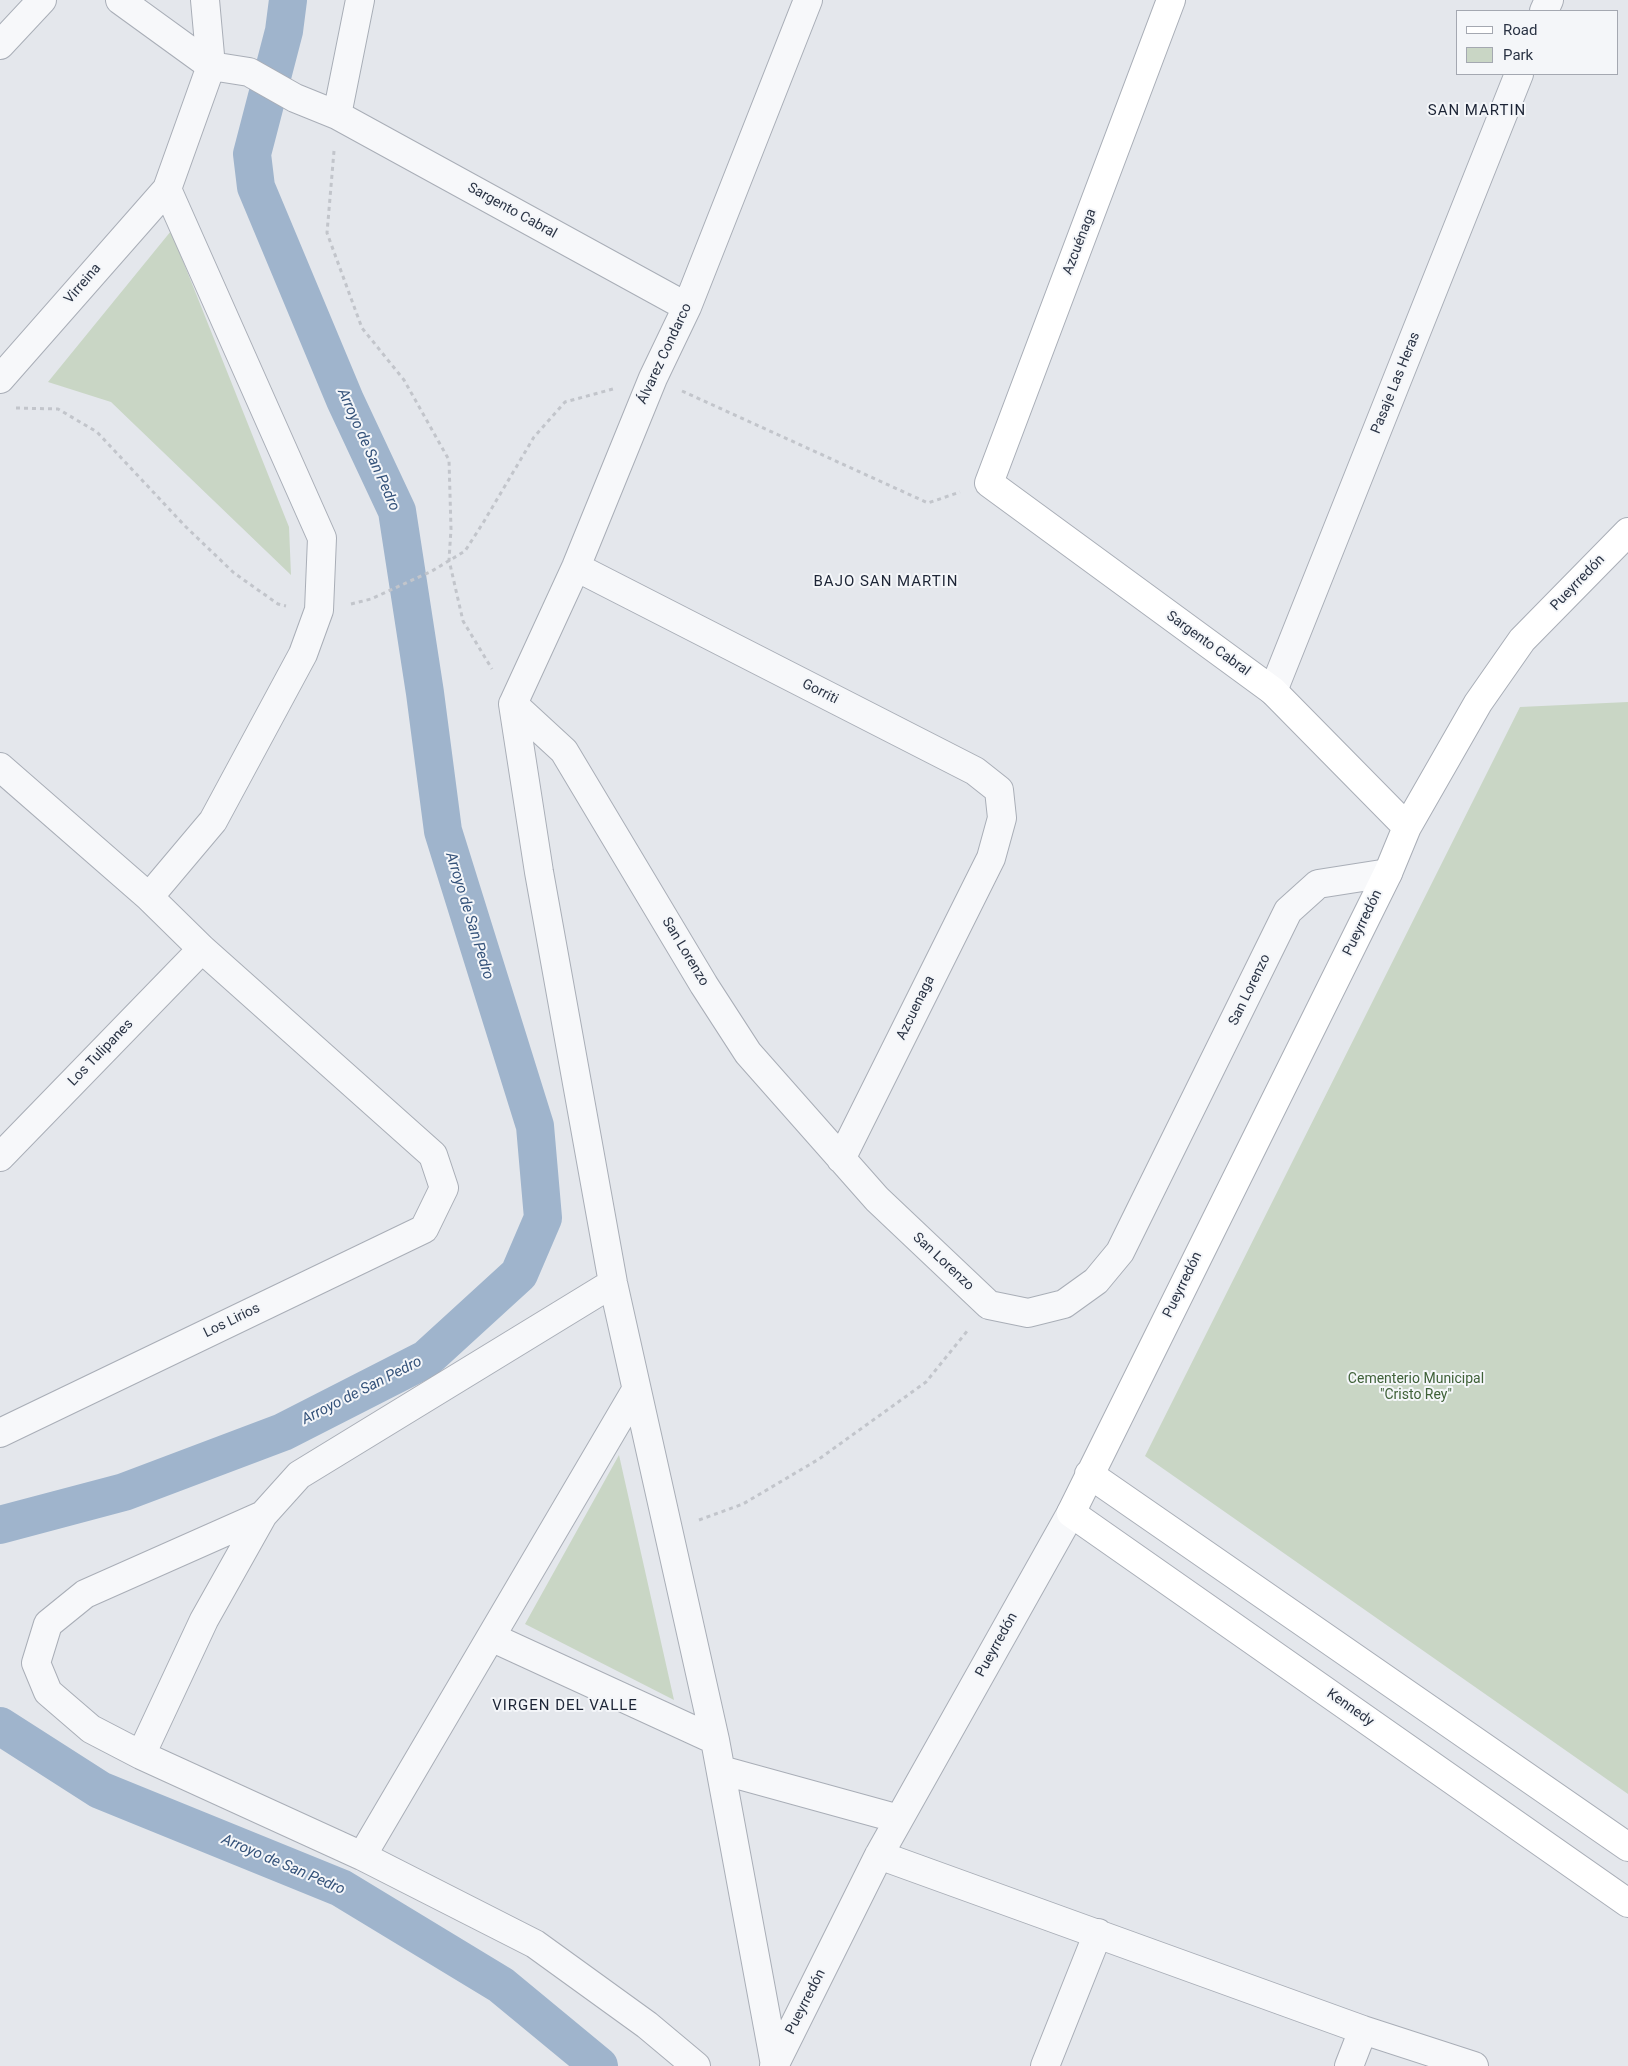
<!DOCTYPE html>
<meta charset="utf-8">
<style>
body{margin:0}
#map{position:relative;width:1628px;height:2066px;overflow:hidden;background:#e4e7ec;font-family:Roboto,sans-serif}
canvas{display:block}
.legend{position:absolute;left:1456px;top:10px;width:162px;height:65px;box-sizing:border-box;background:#f4f6f9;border:1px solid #a4a8b1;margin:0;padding:6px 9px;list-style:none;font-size:15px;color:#2b3445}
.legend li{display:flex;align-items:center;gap:10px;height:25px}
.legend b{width:25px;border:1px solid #a4a8b1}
</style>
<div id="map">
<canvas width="1628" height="2066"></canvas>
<ul class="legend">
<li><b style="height:6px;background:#fff"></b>Road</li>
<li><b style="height:14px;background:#c9d6c5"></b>Park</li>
</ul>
</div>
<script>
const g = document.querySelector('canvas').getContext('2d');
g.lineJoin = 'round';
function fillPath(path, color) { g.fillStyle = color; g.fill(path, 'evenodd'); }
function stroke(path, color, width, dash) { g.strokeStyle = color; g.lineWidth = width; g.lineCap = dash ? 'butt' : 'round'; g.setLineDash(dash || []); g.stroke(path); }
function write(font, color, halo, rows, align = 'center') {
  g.font = font + ' Roboto,sans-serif'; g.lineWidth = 4; g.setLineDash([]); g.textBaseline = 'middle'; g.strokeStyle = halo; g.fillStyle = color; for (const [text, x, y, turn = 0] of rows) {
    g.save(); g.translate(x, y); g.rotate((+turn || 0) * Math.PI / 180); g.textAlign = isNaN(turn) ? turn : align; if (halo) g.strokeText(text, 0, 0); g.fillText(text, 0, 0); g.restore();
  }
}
fillPath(new Path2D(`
 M171 231 289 527 291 575 111 402 48 382Z
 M1628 702V1794L1145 1456 1520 707Z
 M619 1455 674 1700 525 1624Z`), '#c9d6c5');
stroke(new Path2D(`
 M0 1525 124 1492 283 1432 426 1359 519 1274 543 1218 535 1126 443 831 425 693 397 511 345 400 256 187 252 154 284 31 288 0
 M0 1726 100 1790 341 1888 501 1985 599 2066`), '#9fb4cc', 38);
const street = new Path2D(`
 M120 0 211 66 249 72 295 98 337 115 687 307
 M1544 11 1549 0
 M0 45 42 0
 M337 115 360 0
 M0 379 167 189
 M576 567 975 771 999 790 1002 818 991 858 841 1159
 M1273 691 1519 74
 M513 704 564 751 704 985 748 1053 877 1199 989 1305 1028 1313 1064 1304 1096 1281 1120 1252 1288 911 1318 884 1388 873
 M513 704 539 872 613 1283 715 1740 775 2065
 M513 704 576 567 653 378 687 307 808 0
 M0 767 149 897 202 949 433 1155 444 1188 424 1229 0 1433
 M149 897 213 821 303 654 319 610 322 538 167 189 211 66 205 0
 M0 1157 202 949
 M613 1283 299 1475 263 1515 204 1620 141 1755 362 1856 535 1944 647 2025 696 2066
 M491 1637 715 1740
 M141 1755 91 1729 48 1692 36 1663 48 1624 85 1594 263 1515
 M721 1770 899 1819
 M879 1855 1363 2030 1474 2066
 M362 1856 636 1390
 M774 2066 879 1855 1071 1513
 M1045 2066 1098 1933
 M1349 2066 1363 2030`);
const secondary = new Path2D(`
 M1171 0 989 483 1273 691 1407 827
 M1628 532 1522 640 1478 703 1407 827 1388 873 1071 1513 1628 1903
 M1089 1474 1628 1847`);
stroke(street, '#a9aeb7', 30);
stroke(secondary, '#a9aeb7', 30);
stroke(new Path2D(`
 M334 151 327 233 362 328 404 380 449 460 451 529 449 560 463 621 492 669
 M682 391 928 503 960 492
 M16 408 58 409 97 432 185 526 234 573 278 604 286 606
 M351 604 371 599 432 571 465 551 483 523 534 437 565 402 613 389
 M699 1520 743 1504 819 1459 926 1382 968 1330`), '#c2c5cb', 3, [4, 4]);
stroke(street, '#f7f8fa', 28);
stroke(secondary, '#fff', 28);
write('14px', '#2b3445', '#f4f6f9', [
 ["Sargento Cabral",512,211,29],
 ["Azcuénaga",1080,242,-69],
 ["Virreina",83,284,-49],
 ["Álvarez Condarco",665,354,-65],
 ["Pasaje Las Heras",1396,383,-68],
 ["Pueyrredón",1578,583,-46],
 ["Sargento Cabral",1208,644,36],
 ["Gorriti",820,692,27],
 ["Pueyrredón",1363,923,-64],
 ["San Lorenzo",685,952,59],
 ["San Lorenzo",1250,990,-64],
 ["Azcuenaga",916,1008,-64],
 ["Los Tulipanes",101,1053,-46],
 ["San Lorenzo",943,1262,43],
 ["Pueyrredón",1183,1285,-64],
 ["Los Lirios",232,1321,-26],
 ["Pueyrredón",997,1645,-61],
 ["Kennedy",1350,1708,35],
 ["Pueyrredón",806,2002,-63]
]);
write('14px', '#3f6138', '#f4f6f9', [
 ["Cementerio Municipal",1416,1379],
 ["\"Cristo Rey\"",1416,1395]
]);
g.letterSpacing = '1px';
write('15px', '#1d2536', '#f4f6f9', [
 ["SAN MARTIN",1477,111],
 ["BAJO SAN MARTIN",886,582],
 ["VIRGEN DEL VALLE",565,1706]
]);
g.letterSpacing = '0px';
write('italic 15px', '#34527a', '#f4f6f9', [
 ["Arroyo de San Pedro",368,450,66],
 ["Arroyo de San Pedro",469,916,73],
 ["Arroyo de San Pedro",362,1391,-27],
 ["Arroyo de San Pedro",283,1865,23]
]);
</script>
